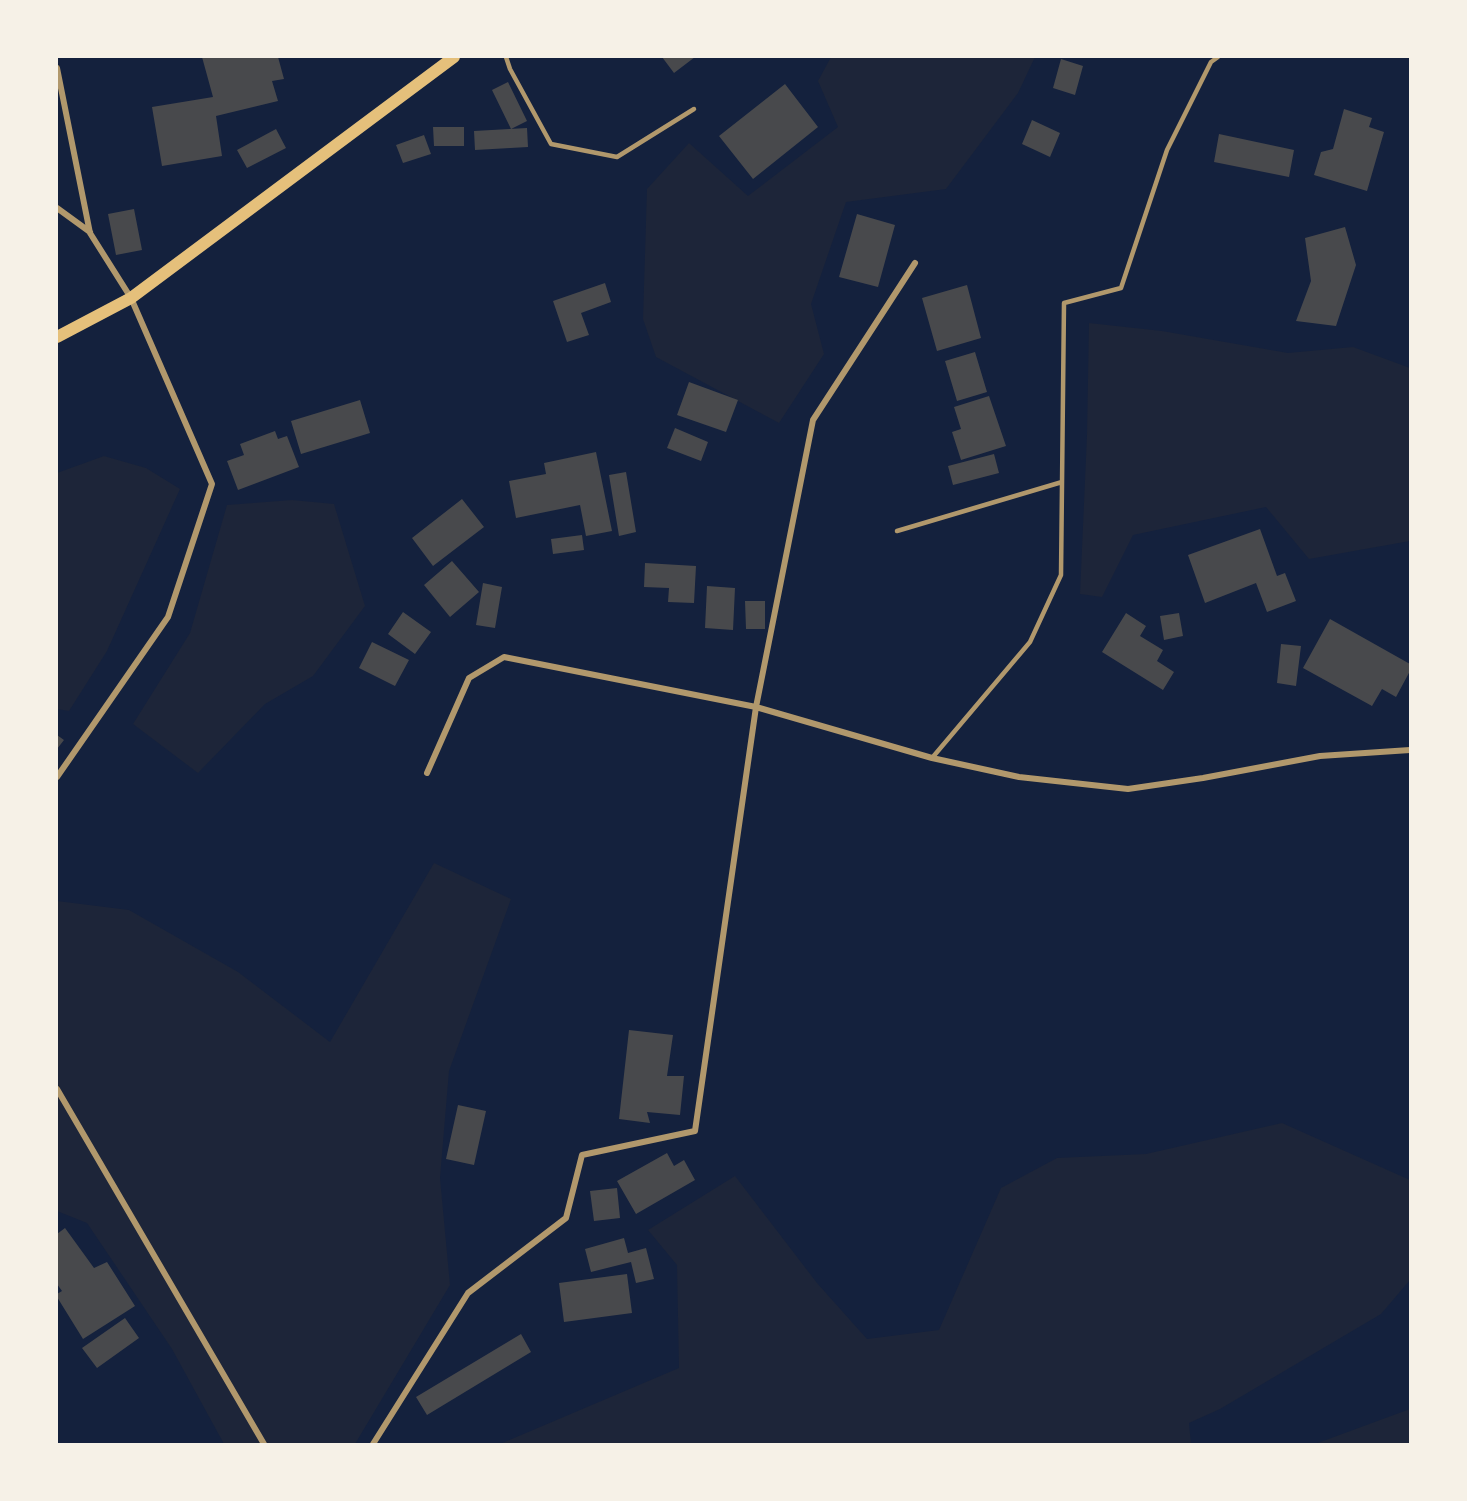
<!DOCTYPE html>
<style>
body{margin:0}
#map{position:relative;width:1467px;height:1501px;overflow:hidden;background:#14213d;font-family:Rubik,sans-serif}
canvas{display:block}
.frame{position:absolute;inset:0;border:58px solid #f6f1e7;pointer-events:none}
</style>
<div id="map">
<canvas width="1467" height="1501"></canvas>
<div class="frame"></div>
</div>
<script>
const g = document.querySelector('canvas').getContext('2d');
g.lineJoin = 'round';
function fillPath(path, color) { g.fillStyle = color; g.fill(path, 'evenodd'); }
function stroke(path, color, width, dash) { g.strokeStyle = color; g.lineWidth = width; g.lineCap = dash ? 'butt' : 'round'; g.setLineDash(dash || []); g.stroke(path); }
fillPath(new Path2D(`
 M831 57H1035L1018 93 946 189 846 202 811 304 824 354 779 423 656 357 643 319 647 189 689 143 748 196 838 127 818 81Z
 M1089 323 1162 331 1288 353 1353 347 1410 368V541L1309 559 1266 507 1133 535 1102 597 1080 594 1087 435Z
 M104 456 146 468 180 489 107 651 69 711 57 709V473Z
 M292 500 334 504 365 606 313 676 265 704 198 773 133 724 190 633 227 505Z
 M434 863 511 899 449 1071 440 1178 450 1285 355 1444H224L172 1349 87 1223 57 1211V901L129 910 238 972 330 1042Z
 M1282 1123 1410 1180V1280L1381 1314 1220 1409 1189 1423 1191 1444H500L679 1368 677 1265 648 1230 735 1176 817 1283 867 1339 939 1330 1001 1188 1057 1158 1146 1154Z
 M1410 1409V1444H1315Z`), '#1d2539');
fillPath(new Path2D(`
 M202 57H278L284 79 272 81 278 101 216 116 222 156 162 166 152 107 213 97Z
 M662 57H695L674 73Z
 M1061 59 1083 66 1075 95 1053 88Z
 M508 82 527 121 511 129 492 90Z
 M785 84 818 127 753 179 719 136Z
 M1344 109 1372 118 1369 127 1384 132 1367 191 1314 175 1321 152 1333 149Z
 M1032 120 1060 133 1050 157 1022 144Z
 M433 127H464V146H434Z
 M527 128 528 147 475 150 474 131Z
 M276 129 286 148 247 168 237 150Z
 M1219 134 1294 150 1289 177 1214 162Z
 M424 135 431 154 403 163 396 145Z
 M134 209 142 250 116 255 108 214Z
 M857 214 895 225 878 287 839 277Z
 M1345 227 1356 265 1336 326 1296 321 1311 281 1305 238Z
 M605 283 611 302 581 313 589 335 567 342 553 301Z
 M967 285 981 338 937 351 922 298Z
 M975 352 987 392 957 401 945 361Z
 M689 382 738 400 726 432 677 415Z
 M989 396 1006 446 961 460 952 432 961 429 954 407Z
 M360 400 370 433 301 454 291 421Z
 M675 428 708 442 701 461 667 448Z
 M275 431 278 439 287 436 299 467 238 490 227 461 244 455 240 444Z
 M596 452 612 531 586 536 580 505 516 518 509 481 546 474 544 463Z
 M994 454 999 473 953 485 948 466Z
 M626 472 636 532 619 536 609 475Z
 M462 499 484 527 433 566 412 538Z
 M1260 529 1277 576 1285 573 1296 601 1267 612 1256 583 1205 603 1188 555Z
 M582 535 584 550 553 554 551 539Z
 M452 561 479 592 450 617 424 585Z
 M645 563 696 566 694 603 668 602 669 588 644 587Z
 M483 583 502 587 495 628 476 625Z
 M707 586 735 588 733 630 705 628Z
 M745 601H765V629H746Z
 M403 612 431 632 415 654 388 634Z
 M1126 613 1146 626 1140 636 1163 650 1157 661 1174 672 1163 690 1102 652Z
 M1179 613 1183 636 1164 640 1160 616Z
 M1330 619 1410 664V671L1396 697 1382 689 1372 706 1303 668Z
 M372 642 409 660 395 686 359 668Z
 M1281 644 1301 646 1296 686 1277 683Z
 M57 735 64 740 57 749Z
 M629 1030 673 1035 667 1076H684L680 1115 647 1112 650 1123 619 1119Z
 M458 1105 486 1111 474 1165 446 1159Z
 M667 1153 674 1166 684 1160 695 1180 636 1214 617 1181Z
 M617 1188 620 1218 594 1221 590 1191Z
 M65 1228 94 1268 107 1262 135 1306 83 1339 57 1297V1294L62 1291 57 1284V1234Z
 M624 1238 628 1253 646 1248 654 1279 636 1283 631 1262 591 1272 585 1249Z
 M627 1274 632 1313 564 1322 559 1283Z
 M125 1318 139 1338 97 1368 82 1348Z
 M521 1334 531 1352 427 1415 416 1397Z`), '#48494c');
stroke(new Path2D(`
 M506 57 510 69 551 144 617 157 694 109
 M897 531 1062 482
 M932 758 1030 642 1061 575 1064 303 1121 288 1167 150 1211 62 1218 57`), '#b1986c', 4.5);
stroke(new Path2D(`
 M57 68 90 233 131 298 212 484 168 617 57 777
 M57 208 90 232
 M427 773 469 678 504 657 756 707 932 758 1019 777 1128 789 1203 778 1320 756 1410 750
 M57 1089 264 1444
 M373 1444 468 1293 566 1218 582 1155 695 1131 756 707 813 420 915 263`), '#b1986c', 6);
stroke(new Path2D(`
 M57 337 131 298 454 57`), '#e5c07b', 12);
</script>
